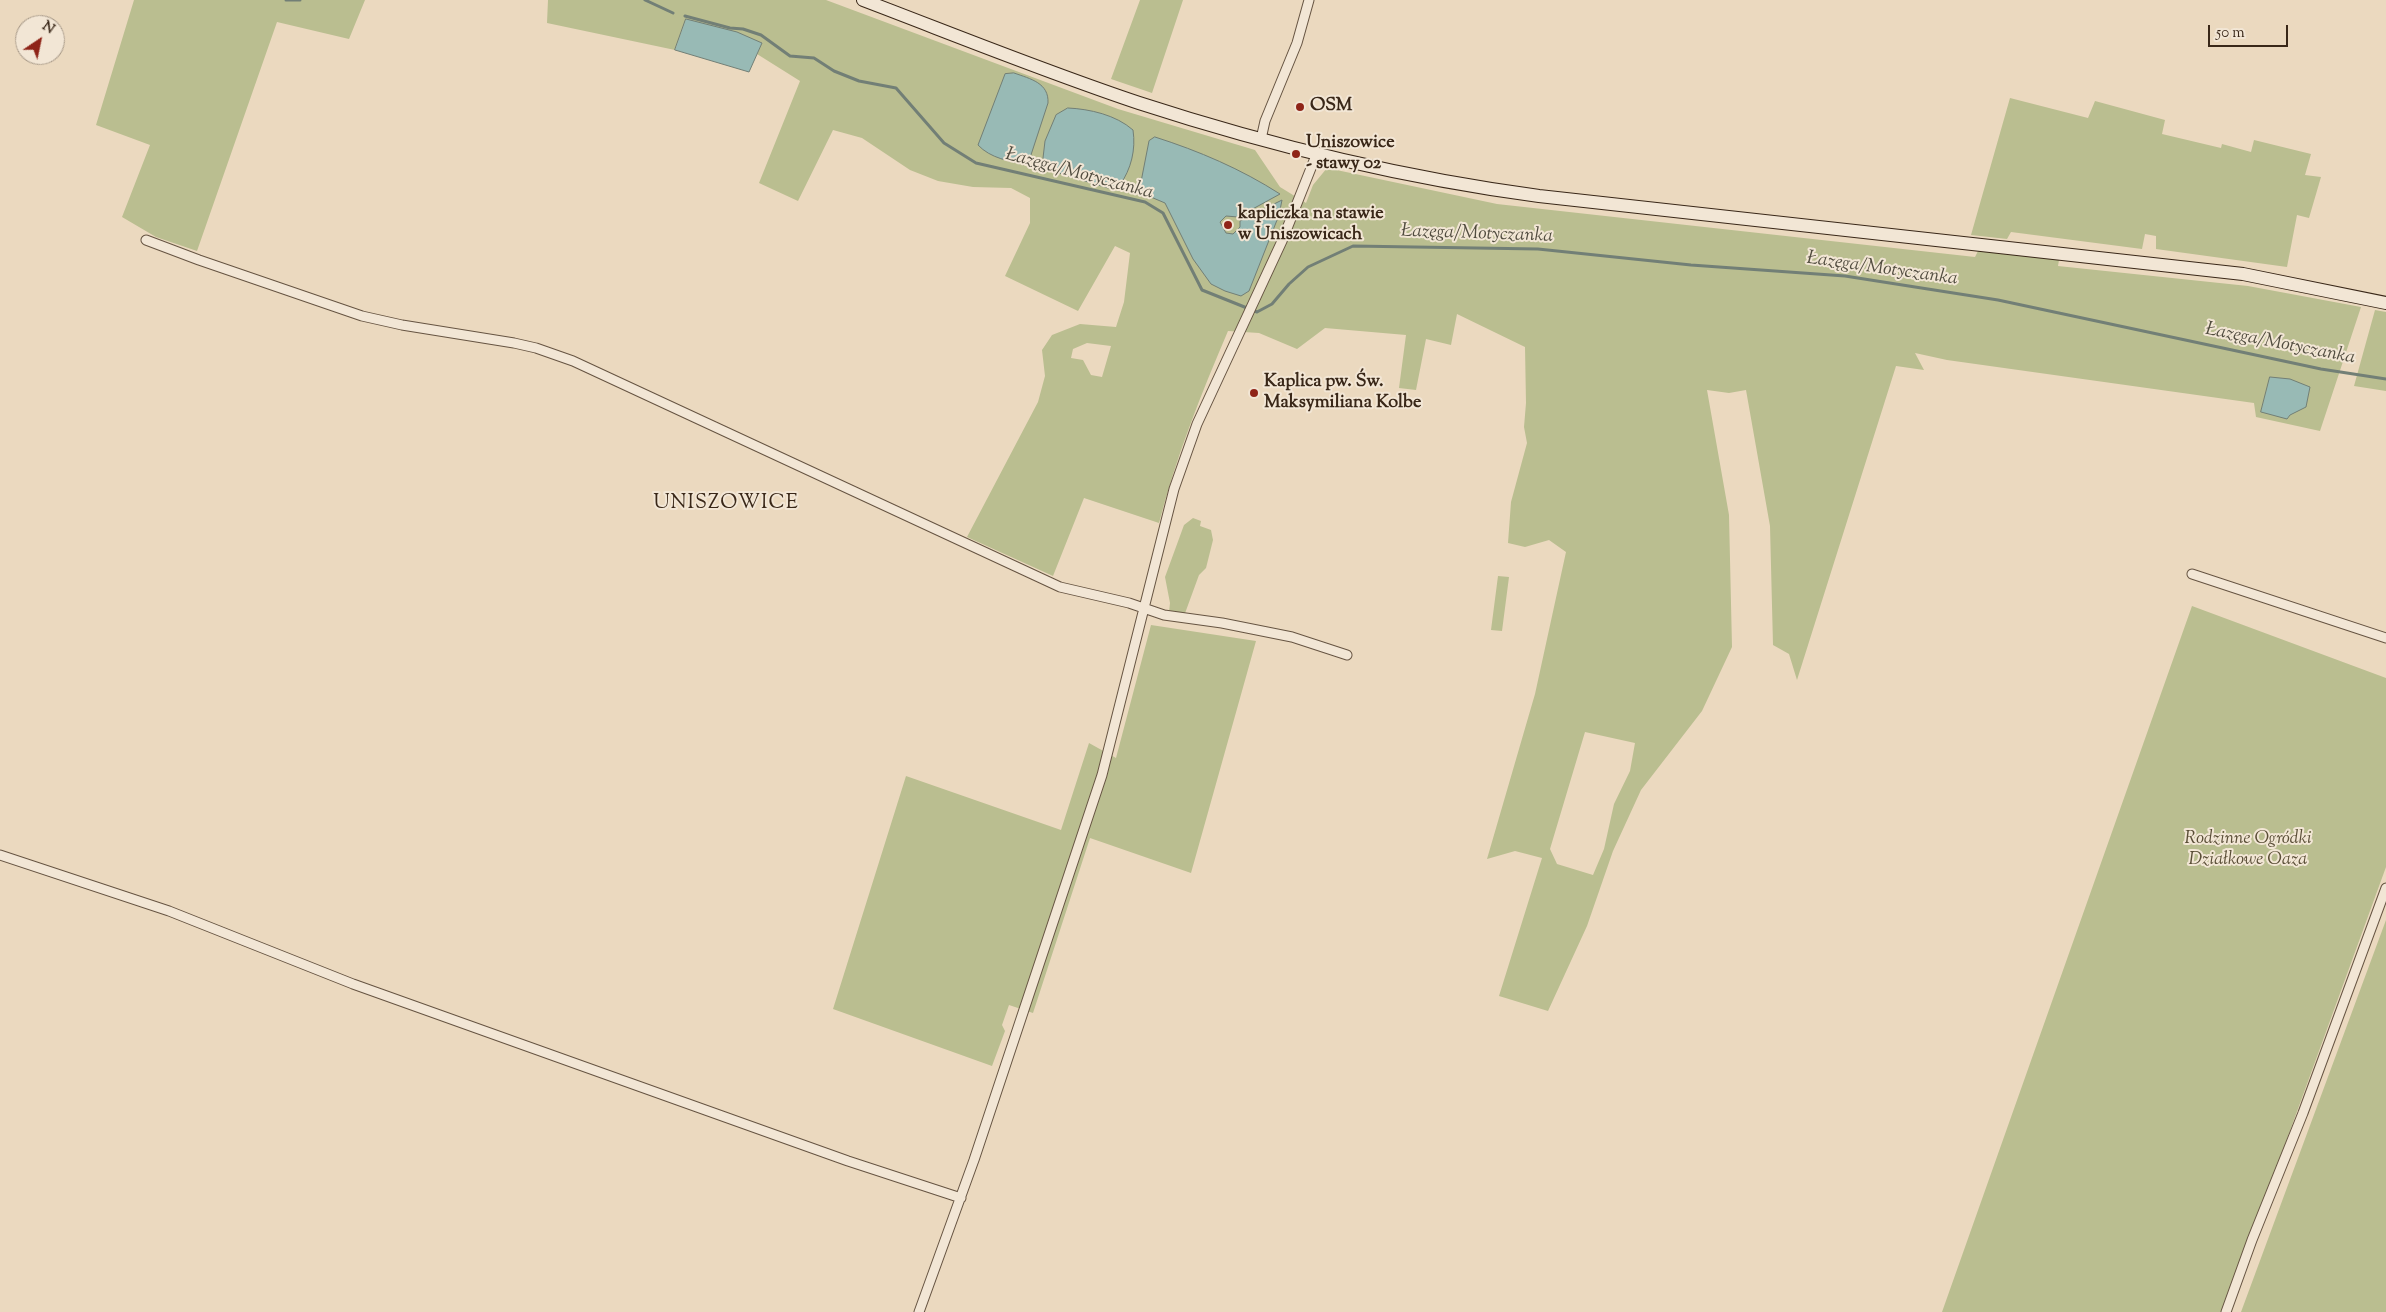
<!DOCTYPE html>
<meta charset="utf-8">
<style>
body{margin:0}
#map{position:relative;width:2386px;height:1312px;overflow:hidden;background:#ebd9bf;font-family:"Sorts Mill Goudy",serif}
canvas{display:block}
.north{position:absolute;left:15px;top:15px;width:50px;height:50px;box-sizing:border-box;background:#f2e6d5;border:1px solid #a89a89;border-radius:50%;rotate:34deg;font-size:14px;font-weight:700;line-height:20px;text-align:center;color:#392718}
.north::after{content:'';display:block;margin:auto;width:18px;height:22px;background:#8f2418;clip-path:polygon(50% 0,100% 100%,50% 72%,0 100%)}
.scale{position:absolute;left:2208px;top:25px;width:80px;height:22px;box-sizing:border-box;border:2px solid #392718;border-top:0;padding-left:6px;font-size:15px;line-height:18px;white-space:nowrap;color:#392718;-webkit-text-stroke:4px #f2e6d5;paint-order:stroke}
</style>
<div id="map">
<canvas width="2386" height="1312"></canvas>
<div class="north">N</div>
<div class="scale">50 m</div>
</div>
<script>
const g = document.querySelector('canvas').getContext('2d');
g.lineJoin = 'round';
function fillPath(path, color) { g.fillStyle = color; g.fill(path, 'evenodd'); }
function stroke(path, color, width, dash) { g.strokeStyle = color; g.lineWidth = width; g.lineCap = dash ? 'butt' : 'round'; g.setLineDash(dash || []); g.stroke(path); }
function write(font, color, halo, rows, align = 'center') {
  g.font = font + ' "Sorts Mill Goudy",serif'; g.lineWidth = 4; g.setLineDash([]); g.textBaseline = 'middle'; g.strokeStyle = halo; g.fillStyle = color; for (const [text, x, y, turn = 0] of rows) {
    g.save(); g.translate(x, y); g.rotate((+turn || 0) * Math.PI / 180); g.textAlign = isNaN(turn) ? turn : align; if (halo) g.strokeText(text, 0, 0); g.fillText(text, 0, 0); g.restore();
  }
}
fillPath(new Path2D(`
 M134 0H365L349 39 277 22 197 251 156 237 122 217 150 145 96 125Z
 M548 0H826L1118 109 1255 150 1280 187 1306 203 1313 185 1327 168 1497 204 1975 257 1978 251 2059 260 2058 266 2248 286 2361 307 2320 431 2256 417 2254 403 1947 360 1915 353 1924 370 1896 366 1797 680 1789 654 1773 645 1770 526 1746 390 1729 393 1707 390 1729 515 1732 647 1702 711 1641 790 1613 851 1587 926 1548 1011 1499 996 1542 858 1515 851 1487 859 1535 694 1566 552 1549 540 1525 547 1508 543 1511 502 1527 443 1524 427 1526 403 1525 347 1457 314 1451 345 1426 339 1416 390 1399 388 1406 335 1325 328 1297 349 1259 333 1228 331C1201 394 1176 457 1159 523L1084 498 1053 576 967 537 1038 402 1045 376 1042 350 1052 335 1080 324 1116 327 1124 302 1130 253 1115 246 1078 311 1005 276 1030 223V198L1011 188 973 187 938 181 910 170 862 138 833 130 798 201 759 183 800 81 757 54 762 43 686 20 675 50 547 23ZM1087 343 1111 346 1102 377 1091 375 1083 360 1071 358 1073 349ZM1585 732 1635 743 1630 771 1614 804 1604 849 1593 875 1557 864 1550 849Z
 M1140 0H1183L1152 93 1111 79Z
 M2010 98 2088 118 2095 101 2165 120 2162 134 2221 148 2222 144 2251 152 2254 140 2311 154 2305 175 2321 177 2309 218 2297 215 2287 267 2156 249V236L2145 234 2142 249 2011 232 2007 239 1971 235Z
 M2375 310 2386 312V391L2354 386Z
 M1193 518 1201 521 1200 526 1211 530 1213 540 1206 568 1199 575 1184 616 1169 612 1170 603 1165 577 1184 525Z
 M1498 576 1509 577 1502 631 1491 630Z
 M2192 606 2386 678V867L2224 1312H1942Z
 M1151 625 1256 641 1191 873 1090 838 1033 1013 1009 1005 1002 1025 1005 1031 992 1066 833 1009 906 776 1061 830 1089 743 1116 758Z
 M2386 920V1312H2241Z`), '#babe90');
const water = new Path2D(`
 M686 19 737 32 762 43 749 72 675 50Z
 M1014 73C1031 79 1049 83 1048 103L1028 164C1010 162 990 158 978 145L1005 74Z
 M1068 108C1090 109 1116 115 1133 130 1136 150 1131 169 1120 185L1108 188 1049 170 1043 158 1045 141 1056 115Z
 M1155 137C1199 151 1241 169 1280 194L1238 217 1226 216 1220 222 1226 233 1233 234 1240 227V221L1282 200 1279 215 1249 291 1241 296 1225 291 1211 284 1193 259 1165 203 1139 192 1149 141Z
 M2270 377 2290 379 2310 387 2306 407 2290 415 2287 419 2261 412Z`);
fillPath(water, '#98bab5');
stroke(water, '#727f76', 1);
stroke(new Path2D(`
 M286 0H300
 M645 0 673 13
 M685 16 730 28 743 29 761 35 790 56 814 58 834 71 859 81 896 88 944 143 976 163 1145 202 1163 213 1202 290 1257 312 1272 304 1289 284 1308 267 1353 246 1538 249 1691 265 1845 276 1998 300 2321 369 2386 379`), '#727f76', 3);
const street = new Path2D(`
 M1261 139 1265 121 1297 43 1309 0
 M146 240 199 260 362 316 402 325 514 343 536 348 573 361 1060 587 1129 603 1164 615 1222 623 1292 637 1347 655
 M2192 574 2386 638
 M0 855 169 911 353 984 848 1161 961 1198
 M919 1312 974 1160 1102 775 1174 489 1197 424 1282 241 1317 153
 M2226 1312 2252 1240 2303 1113 2386 888`);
const secondary = new Path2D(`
 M863 0C955 35 1046 72 1139 103 1268 145 1404 178 1539 196L2243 274 2386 303`);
stroke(street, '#665442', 11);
stroke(secondary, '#392718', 14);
stroke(street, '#f2e6d5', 9);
stroke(secondary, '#f2e6d5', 12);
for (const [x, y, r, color] of [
 [1300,107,5,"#8f2418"],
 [1296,154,5,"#8f2418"],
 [1228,225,5,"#8f2418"],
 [1254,393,5,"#8f2418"]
]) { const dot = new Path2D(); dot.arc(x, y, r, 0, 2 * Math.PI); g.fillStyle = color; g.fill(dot); stroke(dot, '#f2e6d5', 2); }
write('bold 18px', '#392718', '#f2e6d5', [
 ["OSM",1310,107],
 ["Uniszowice",1306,144],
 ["- stawy 02",1306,165],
 ["kapliczka na stawie",1238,215],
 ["w Uniszowicach",1238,236],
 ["Kaplica pw. Św.",1264,383],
 ["Maksymiliana Kolbe",1264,404]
], 'left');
write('italic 18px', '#594d36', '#f2e6d5', [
 ["Rodzinne Ogródki",2248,840],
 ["Działkowe Oaza",2248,861]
]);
write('italic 19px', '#514c3f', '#f2e6d5', [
 ["Łazęga/Motyczanka",1079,175,15],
 ["Łazęga/Motyczanka",1477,235,2],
 ["Łazęga/Motyczanka",1882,270,8],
 ["Łazęga/Motyczanka",2280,345,11]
]);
g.letterSpacing = '1px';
write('20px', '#392718', '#f2e6d5', [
 ["UNISZOWICE",726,505]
]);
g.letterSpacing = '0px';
</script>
